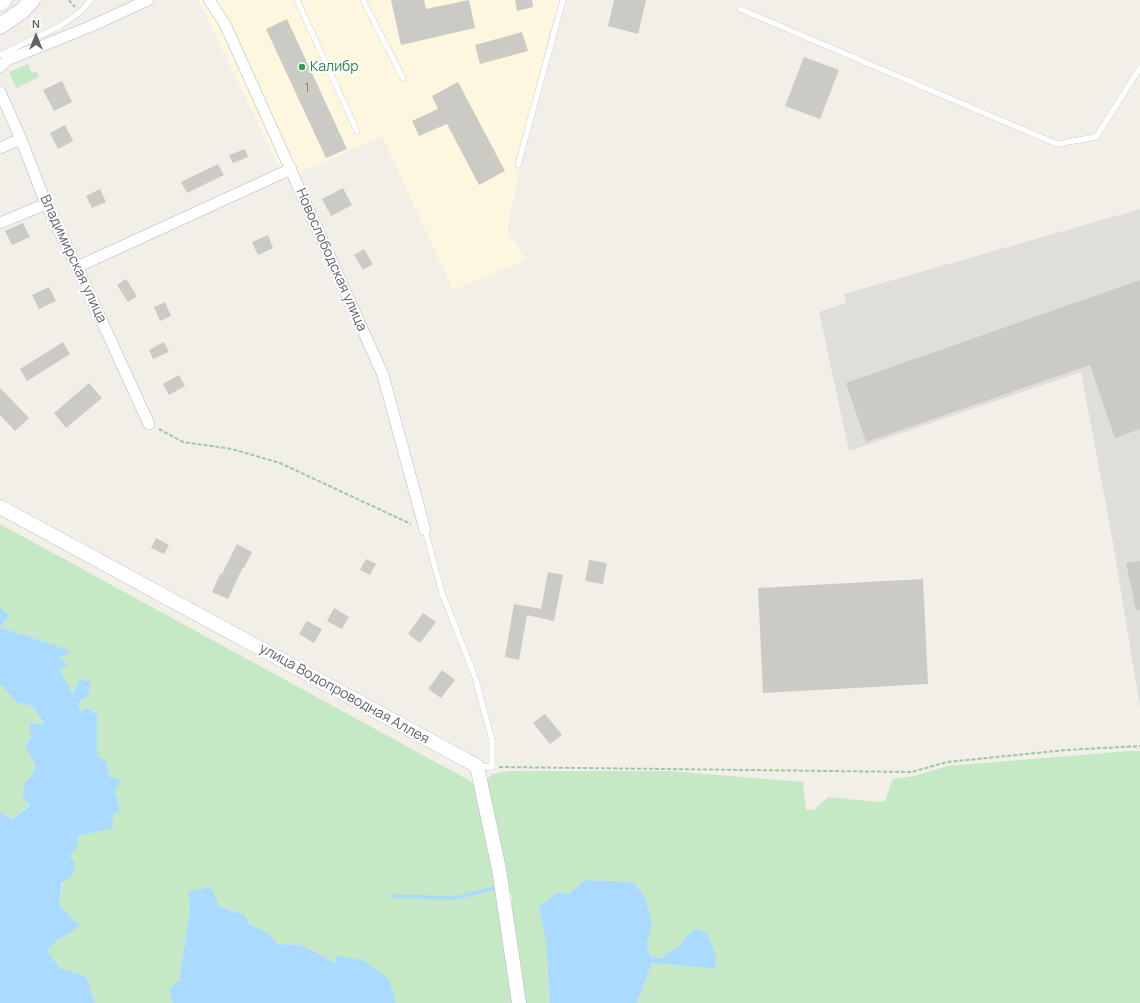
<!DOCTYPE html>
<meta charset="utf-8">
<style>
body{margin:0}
#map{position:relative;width:1140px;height:1003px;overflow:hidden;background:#f1efe8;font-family:Manrope,sans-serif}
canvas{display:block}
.north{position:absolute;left:16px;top:16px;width:40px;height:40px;-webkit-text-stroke:3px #fff;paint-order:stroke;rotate:0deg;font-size:11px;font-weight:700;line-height:16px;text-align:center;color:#5f6368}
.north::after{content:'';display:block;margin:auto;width:14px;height:18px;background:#5f6368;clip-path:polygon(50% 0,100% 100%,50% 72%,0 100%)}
</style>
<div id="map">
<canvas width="1140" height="1003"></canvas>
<div class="north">N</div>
</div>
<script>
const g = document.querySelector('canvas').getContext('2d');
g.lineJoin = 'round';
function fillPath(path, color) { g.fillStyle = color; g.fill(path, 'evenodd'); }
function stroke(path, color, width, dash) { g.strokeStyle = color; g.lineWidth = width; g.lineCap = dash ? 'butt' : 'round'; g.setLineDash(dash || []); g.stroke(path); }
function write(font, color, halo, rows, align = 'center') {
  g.font = font + ' Manrope,sans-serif'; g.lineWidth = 4; g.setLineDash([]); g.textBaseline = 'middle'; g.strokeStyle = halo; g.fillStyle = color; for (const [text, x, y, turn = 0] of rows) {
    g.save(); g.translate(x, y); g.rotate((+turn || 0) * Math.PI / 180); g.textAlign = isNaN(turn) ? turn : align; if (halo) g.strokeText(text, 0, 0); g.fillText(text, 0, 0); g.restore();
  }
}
fillPath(new Path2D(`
 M198 0H561L548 36 507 229 526 260 453 290 382 136 285 179Z`), '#fef7e0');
fillPath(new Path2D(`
 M1140 209V707L1113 542 1081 372 849 451 819 312 846 303 844 294Z`), '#e0deda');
fillPath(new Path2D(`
 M28 64 32 73 36 71 39 77 16 88 9 72Z
 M0 524 472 782 491 854 512 1003H396L389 979 336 956V963L301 945 278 944 268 933 248 923 245 915 219 906 188 891 190 909 179 980 169 989 173 1003H95L86 976 60 968 47 950 57 941 80 926 59 904C62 888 64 871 70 857 75 846 77 849 78 836L121 809 109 776 107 762 97 755V714L89 708 81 713 78 703 89 695 73 694 60 670V657L71 651 0 627 10 616 0 607Z
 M0 684 17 703 33 706 44 726 29 724 31 738 25 746 36 766 31 776 25 782 30 804 13 819 0 812Z
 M1129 751H1140V1003H637L652 963 715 969 687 936 680 945 661 958 650 956 647 945 652 924 646 900 641 891 633 882 585 880 568 894 539 907 546 942 550 1003H526L512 908V894L510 895 485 783 492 774 510 771H669L803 782 806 810H814L828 797 878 802 885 801 893 779 914 776 948 766Z`), '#c5e8c5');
fillPath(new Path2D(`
 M0 607 10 616 0 627Z
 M0 627 72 651 60 657 67 665 60 670 73 694 80 679 90 682 89 695 78 703 81 712 88 708 97 714V755L107 762 109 776 120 780 115 792 121 810 113 814V828L78 836 77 847 70 856 75 863 73 875 62 882 59 904 80 926 57 941 47 950 60 968 86 976 95 1003H0V812L13 819 30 805 22 797 25 782 31 776 36 766 25 746 31 738 29 723 44 725 33 706 17 703 0 684Z
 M585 880 633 882 641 891 646 900 652 924 647 945 650 956 661 958 680 945 687 936 696 929 708 933 716 957 715 969 652 963 637 1003H550L546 942 539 907 557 893 568 894Z
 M211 887 219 906 245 915 248 923 268 933 278 944 301 945 336 963V956L363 960 389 979 396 1003H173L169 989 179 980 190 909 188 891Z`), '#aadaff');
stroke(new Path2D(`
 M392 896 455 898 499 887`), '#aadaff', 3.5);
fillPath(new Path2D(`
 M391 0H424L426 9 469 0 475 28 401 45Z
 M515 0H532L533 7 517 11Z
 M614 0H646L638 34 608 26Z
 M287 19 347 149 326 158 266 29Z
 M522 32 528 51 480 64 475 45Z
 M804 57 839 70 820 119 785 106Z
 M62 81 72 102 54 111 43 90Z
 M458 82 505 171 479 185 447 124 419 136 412 121 438 109 432 96Z
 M65 125 73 141 58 149 50 133Z
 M245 149 248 157 233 163 229 155Z
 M218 164 224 175 187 193 181 182Z
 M343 188 352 205 331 216 322 199Z
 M100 189 106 202 92 208 86 196Z
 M23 223 30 237 12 245 5 231Z
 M268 235 273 248 258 255 252 242Z
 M364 249 373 264 363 270 354 255Z
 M126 279 137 296 128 302 117 285Z
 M1140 280V429L1115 438 1090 365 866 442 846 383Z
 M49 287 56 301 39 309 32 295Z
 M165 302 171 316 160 321 154 307Z
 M63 342 70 354 27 381 20 369Z
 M164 342 169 352 153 359 149 350Z
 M179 375 185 386 169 395 163 384Z
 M89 383 102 398 66 428 54 413Z
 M0 388 29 418 15 431 0 415Z
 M156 538 169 545 164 554 151 548Z
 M237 544 252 552 244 568 243 567 228 599 212 592 220 574H222Z
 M366 559 376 564 370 575 360 570Z
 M589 560 607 563 603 584 585 581Z
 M1140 561V610H1136L1126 563Z
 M548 572 563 575 554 621 527 615 519 660 505 657 514 604 541 609Z
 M923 579 928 684 763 693 758 588Z
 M334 608 349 617 342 629 327 621Z
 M423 613 436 622 420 643 408 634Z
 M307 621 322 629 314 643 299 634Z
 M442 670 455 680 441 698 428 689Z
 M545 714 562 735 550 744 533 723Z`), '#cccac5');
const service = new Path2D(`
 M297 0 357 131
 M363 0 403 78
 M740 9 1057 144 1096 137 1140 68
 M0 55 60 26 80 12 91 0
 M518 165 563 0
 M425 530 442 593 475 677 492 740V767L477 766`);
const minor = new Path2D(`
 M209 0 225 24 383 375 425 530
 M0 67 7 60 89 27 148 0
 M0 92 21 139 46 204 77 267 149 424
 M0 148 21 139
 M0 223 46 204
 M77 267 291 169`);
const tertiary = new Path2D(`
 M0 507 477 766 499 869 519 1003`);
const secondary = new Path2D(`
 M0 3 4 0
 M0 26 23 10 32 0`);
stroke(service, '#b5b8bc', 6);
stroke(minor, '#b5b8bc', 12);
stroke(tertiary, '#b5b8bc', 15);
stroke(secondary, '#b6babf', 17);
stroke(new Path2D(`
 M69 0 75 7
 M159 429 183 442 232 449 280 463 411 524
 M499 767 912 772 947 762 1066 750 1140 746`), '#9cc7a9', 2, [4, 2]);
stroke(service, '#fff', 5.5);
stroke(minor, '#fff', 11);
stroke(tertiary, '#fff', 14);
stroke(secondary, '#fff', 16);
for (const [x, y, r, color] of [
 [302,67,4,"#2e9e5b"]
]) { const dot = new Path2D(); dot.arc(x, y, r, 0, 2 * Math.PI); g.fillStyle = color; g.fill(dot); stroke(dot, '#fff', 1.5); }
write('12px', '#7a7d7f', null, [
 ["1",307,89]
]);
write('14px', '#27864d', '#fff', [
 ["Калибр",310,67]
], 'left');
write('14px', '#5f6368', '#fff', [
 ["Владимирская улица",73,259,65],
 ["Новослободская улица",331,260,66],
 ["улица Водопроводная Аллея",344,694,29]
]);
</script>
